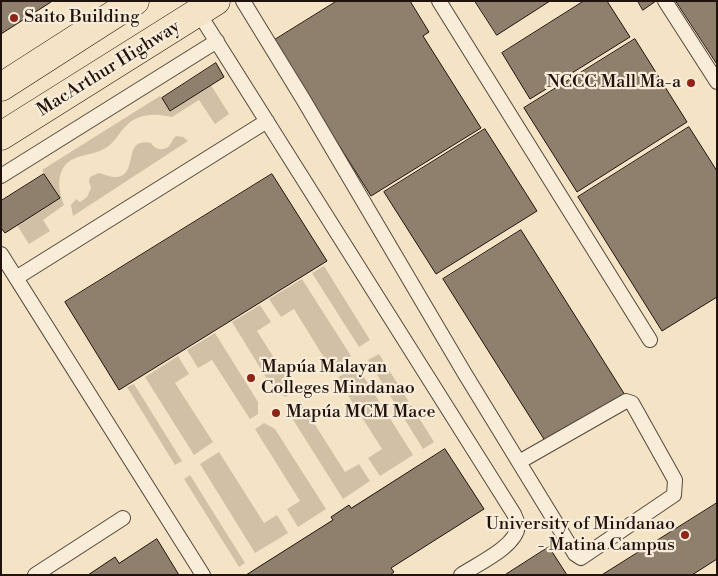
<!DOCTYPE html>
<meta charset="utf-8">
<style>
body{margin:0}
#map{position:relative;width:718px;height:576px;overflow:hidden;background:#f5e3c5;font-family:"Libre Bodoni",serif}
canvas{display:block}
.frame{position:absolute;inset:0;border:2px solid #20130d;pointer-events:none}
</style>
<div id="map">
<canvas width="718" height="576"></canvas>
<div class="frame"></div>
</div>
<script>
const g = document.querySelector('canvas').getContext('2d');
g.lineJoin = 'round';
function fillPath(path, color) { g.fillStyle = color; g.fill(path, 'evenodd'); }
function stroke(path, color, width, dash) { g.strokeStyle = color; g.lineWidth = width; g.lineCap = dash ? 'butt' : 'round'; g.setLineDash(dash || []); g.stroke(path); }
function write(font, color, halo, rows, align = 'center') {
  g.font = font + ' "Libre Bodoni",serif'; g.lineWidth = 4.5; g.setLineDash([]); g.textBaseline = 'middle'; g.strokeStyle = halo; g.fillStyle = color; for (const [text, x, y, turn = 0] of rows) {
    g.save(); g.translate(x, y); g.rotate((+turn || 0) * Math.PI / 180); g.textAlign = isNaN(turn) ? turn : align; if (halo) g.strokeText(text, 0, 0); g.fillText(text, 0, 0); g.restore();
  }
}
fillPath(new Path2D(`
 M211 85 229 114 215 124 199 100 172 117C156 113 137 113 125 127 118 134 116 141 107 147 98 153 88 154 78 157 55 165 57 187 64 205L43 220 50 231 29 244 17 225 60 198 42 170 160 96 171 111Z
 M176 136 183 137 188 141 73 216 71 205 76 199 80 202 87 197 91 188 89 181 90 177 99 173C104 174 109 177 114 177 141 178 120 136 151 143 154 149 163 152 169 146 172 143 172 139 176 136Z
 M324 266 370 340 359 347 312 273Z
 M302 279 351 356 331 369 294 309 281 317 269 299Z
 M260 305 271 322 257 331 295 391 286 397 275 392 232 322Z
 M215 333 258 402V414L250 419 212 360 198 368 187 350Z
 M379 354 434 442 423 449 368 360Z
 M178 356 189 374 175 383 213 442 194 455 145 377Z
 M357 366 413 455 380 476 368 458 382 449 337 378Z
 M134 384 182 461 175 465 127 387Z
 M300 401 345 472 359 464 370 481 343 499 292 418V406Z
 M264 423 275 429 326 509 298 527 287 509 300 501 255 429Z
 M219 452 264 523 277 515 288 533 255 553 200 464Z
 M190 475 245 563 239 567 184 479Z`), '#d1c0a6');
const building = new Path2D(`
 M1 1H50L51 2 1 34Z
 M337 1H410L429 32 423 36 481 128 371 196 273 41Z
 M475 1H550L497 35Z
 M584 1H607L630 37 530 99 502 53Z
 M638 1H656L643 10Z
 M676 1H717V64Z
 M635 39 687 122 577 192 524 108Z
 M216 63 224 77 170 111 162 98Z
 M689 127 717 171V297L662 331 578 197Z
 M485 129 537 211 436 274 384 192Z
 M44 174 60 198 5 233 1 228V201Z
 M272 174 327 261 119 390 65 302Z
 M521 230 625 395 547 444 443 279Z
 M445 449 484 509 391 568 394 572 390 575H246L333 520 331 517 349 505 351 508Z
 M717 503V559L692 575H602Z
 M157 539 179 575H88L115 557 119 563Z
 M549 547 567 575H505Z`);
fillPath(building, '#8f7f6d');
stroke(building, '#20130d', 1);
const lane = new Path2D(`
 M243 1 303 99 465 374 575 554 581 558 674 495 675 480 632 403 626 401 519 462
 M439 1 650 340
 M665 1 717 82
 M198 12 514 514C515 517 518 522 518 526 516 547 477 564 461 575
 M1 176 217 41
 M1 254 203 575
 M16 278 267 121
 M35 575 123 518`);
const primary = new Path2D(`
 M1 87 135 1
 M1 136 216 1`);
stroke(lane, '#55473b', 16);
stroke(primary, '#20130d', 29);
stroke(lane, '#f8edd9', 14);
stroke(primary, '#f5e3c5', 28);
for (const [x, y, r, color] of [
 [14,18,5,"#8f2418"],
 [691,83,5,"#8f2418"],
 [251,378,5,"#8f2418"],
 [276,413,5,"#8f2418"],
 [685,535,5,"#8f2418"]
]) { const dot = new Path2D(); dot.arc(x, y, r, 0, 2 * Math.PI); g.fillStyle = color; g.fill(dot); stroke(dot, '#f8edd9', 2); }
write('18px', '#20130d', '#f8edd9', [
 ["Saito Building",24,18],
 ["NCCC Mall Ma-a",681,83,"right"],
 ["Mapúa Malayan",261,368],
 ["Colleges Mindanao",261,389],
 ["Mapúa MCM Mace",286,413],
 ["University of Mindanao",675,525,"right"],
 ["- Matina Campus",675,546,"right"]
], 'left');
write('18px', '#20130d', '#f8edd9', [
 ["MacArthur Highway",109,69,-32]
]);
</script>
